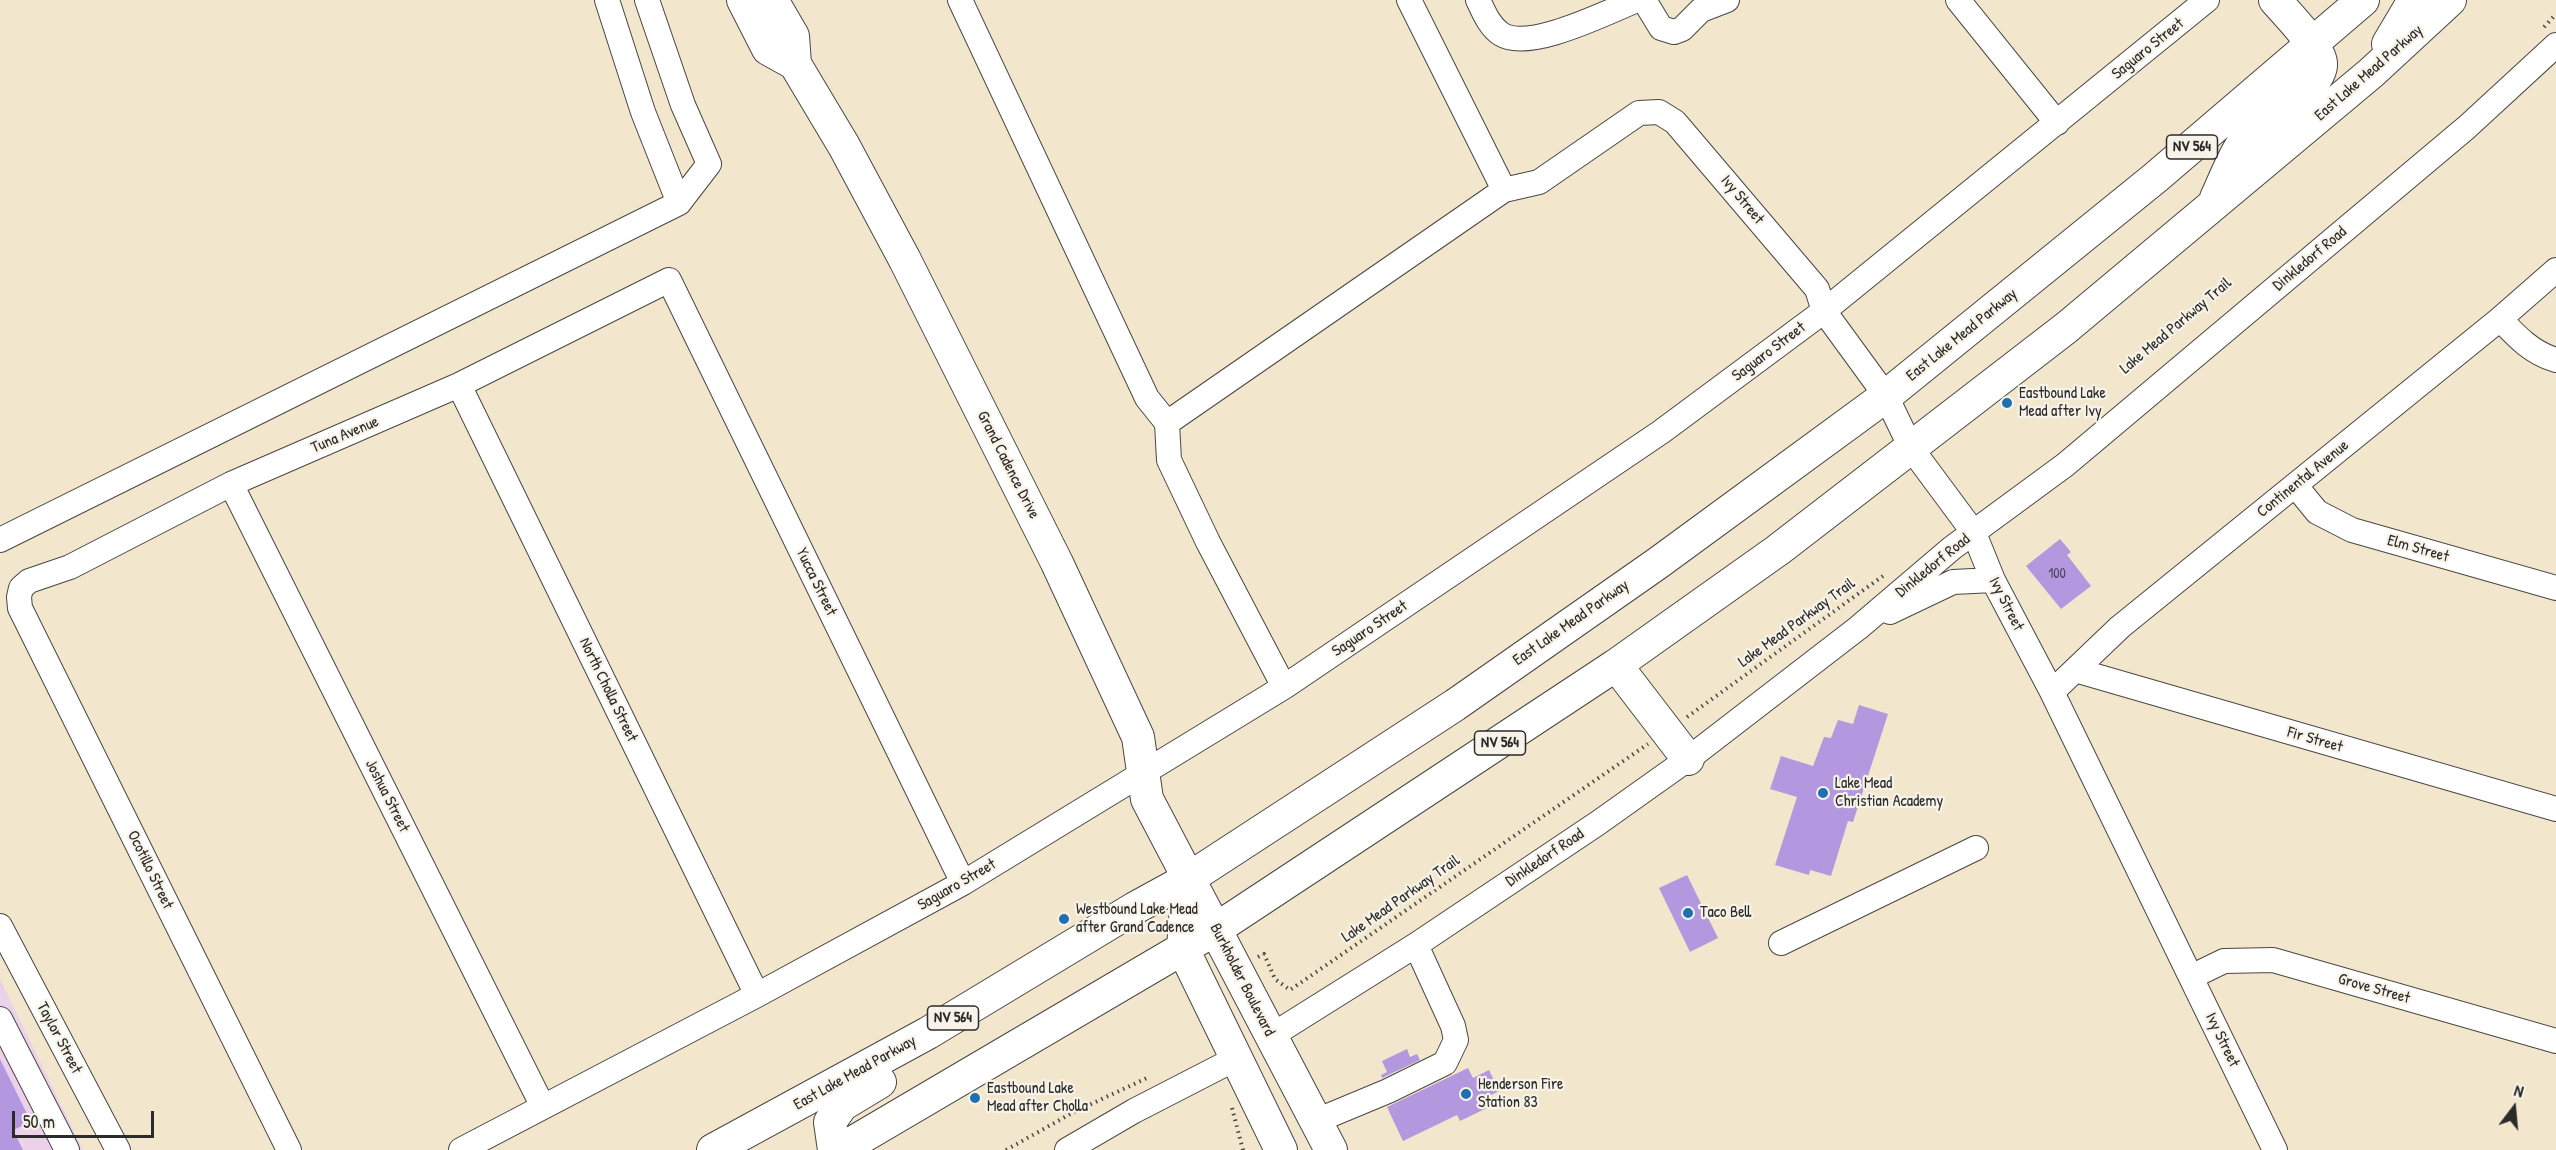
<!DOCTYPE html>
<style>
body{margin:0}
#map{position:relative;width:2556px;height:1150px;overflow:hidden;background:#f2e6cd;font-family:"Patrick Hand",sans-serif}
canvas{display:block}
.north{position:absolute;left:2484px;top:1078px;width:60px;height:60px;-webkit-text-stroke:4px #f7f3e8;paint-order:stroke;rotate:16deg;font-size:16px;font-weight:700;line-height:24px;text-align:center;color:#2b2b2b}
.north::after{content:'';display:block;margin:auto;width:21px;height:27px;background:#2b2b2b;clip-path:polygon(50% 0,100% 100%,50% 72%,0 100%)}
.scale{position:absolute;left:12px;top:1111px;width:142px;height:27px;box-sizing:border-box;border:3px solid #2b2b2b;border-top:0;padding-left:8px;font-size:18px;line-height:21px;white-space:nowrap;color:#2b2b2b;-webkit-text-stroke:4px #f7f3e8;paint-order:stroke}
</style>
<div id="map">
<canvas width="2556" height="1150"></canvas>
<div class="north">N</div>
<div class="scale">50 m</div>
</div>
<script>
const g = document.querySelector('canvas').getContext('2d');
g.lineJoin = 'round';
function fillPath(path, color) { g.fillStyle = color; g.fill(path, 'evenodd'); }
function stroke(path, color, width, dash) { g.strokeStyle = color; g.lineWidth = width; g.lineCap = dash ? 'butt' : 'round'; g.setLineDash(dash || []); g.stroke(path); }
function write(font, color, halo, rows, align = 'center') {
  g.font = font + ' "Patrick Hand",sans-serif'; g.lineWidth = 4.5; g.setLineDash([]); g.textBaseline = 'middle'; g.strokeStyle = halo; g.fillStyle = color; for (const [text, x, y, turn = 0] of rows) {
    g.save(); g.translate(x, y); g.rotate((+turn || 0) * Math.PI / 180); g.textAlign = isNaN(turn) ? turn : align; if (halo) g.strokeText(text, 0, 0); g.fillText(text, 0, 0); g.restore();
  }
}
fillPath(new Path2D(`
 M0 979 83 1150H0Z`), '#ecd1ea');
fillPath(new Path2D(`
 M2060 539 2071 552 2067 555 2091 586 2061 609 2026 566Z
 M1859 705 1888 714 1853 822 1848 821 1831 876 1810 870 1809 875 1775 865 1797 797 1770 789 1781 756 1813 766 1824 737 1831 738 1838 720 1853 724Z
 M1687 875 1718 938 1690 952 1659 888Z
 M1407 1049 1410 1057 1417 1054 1420 1060 1382 1078 1381 1075 1387 1072 1382 1061Z
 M0 1059 31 1122 13 1130 23 1150H0Z
 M1468 1068 1473 1078 1489 1070 1499 1091 1483 1099 1487 1108 1460 1121 1457 1115 1403 1141 1387 1107Z`), '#b398e0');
const minor = new Path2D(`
 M607 0 643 112 679 203
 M960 0 1147 398 1167 423 1169 460 1208 542 1284 687
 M1409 0 1504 190
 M1478 0C1484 12 1489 26 1501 34 1529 52 1607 12 1637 0
 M1644 0 1661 28 1674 32 1682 29 1701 10 1727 0
 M1958 0 2057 123
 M2500 319C2517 337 2532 353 2556 360
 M459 385 757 995
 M1167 423 1504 190 1539 182 1639 113 1659 112 1675 122 1817 289 1824 311 1886 396 1911 448 1974 533 1993 580 2052 692 2275 1150
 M231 484 543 1107
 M2295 485 2317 512 2352 530 2556 588
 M0 540 679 203 709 164 683 105 647 0
 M1890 612 1953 582 1993 580
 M2075 670 2556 809
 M2052 692 2120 627 2500 319 2556 270
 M0 926 118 1150
 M1781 943 1976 848
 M2191 977 2224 961 2273 960 2556 1041
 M0 1019 67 1150
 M1271 1036 1416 945 1598 823 1688 759 1858 628 1952 548 2065 465 2467 127 2556 45
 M1316 1121 1388 1091 1445 1063 1456 1040 1453 1026 1416 945
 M289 1150 20 608 19 597 21 588 29 581 70 567 231 484 459 385 669 280 963 883
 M461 1150 757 995 963 883 1284 687 1661 432 1824 311 2207 0
 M1067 1150 1134 1111 1235 1059`);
const major = new Path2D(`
 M743 0 768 49 795 64
 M772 0 793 36 795 64 844 146 905 260 1057 563 1138 737 1147 799 1331 1150
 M2388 44 2414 0
 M2216 198C2225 179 2233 156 2245 140 2261 119 2323 89 2321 63 2320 47 2286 13 2275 0
 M1616 665 1688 759
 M1188 879 1183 949 1281 1150
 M713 1150 928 1033 1135 908 1188 879 1455 705 1658 563 1886 396 2155 178 2363 0
 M834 1150 830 1122 842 1105 880 1082
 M840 1150 1216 929 1616 665 1778 550 2066 328 2371 73 2450 0`);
stroke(minor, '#494743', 26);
stroke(major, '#494743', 34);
stroke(new Path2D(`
 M2544 27 2556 14
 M1687 717 1883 576
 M1258 957 1264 954 1275 979 1290 990 1648 744
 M1232 1108 1243 1150
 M1006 1150 1074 1112 1147 1078`), '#494743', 4, [1.5, 4.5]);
stroke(minor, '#fff', 24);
stroke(major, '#fff', 32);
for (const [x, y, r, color] of [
 [2007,403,6,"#1f6fb2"],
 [1823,793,6,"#1f6fb2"],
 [1688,913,6,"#1f6fb2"],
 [1064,919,6,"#1f6fb2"],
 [1466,1094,6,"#1f6fb2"],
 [975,1098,6,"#1f6fb2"]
]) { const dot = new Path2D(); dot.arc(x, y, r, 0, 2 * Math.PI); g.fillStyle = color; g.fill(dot); stroke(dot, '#f7f3e8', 2); }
write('14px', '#4d4658', null, [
 ["100",2057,574]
]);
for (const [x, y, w] of [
 [2192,147,51],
 [1500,743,51],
 [953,1018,51]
]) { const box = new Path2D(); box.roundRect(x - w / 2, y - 12, w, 24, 4.5); g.fillStyle = '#f7f3e8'; g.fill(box); stroke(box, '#2b2b2b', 1.5); }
write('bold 15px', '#2b2b2b', null, [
 ["NV 564",2192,147],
 ["NV 564",1500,743],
 ["NV 564",953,1018]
]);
write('16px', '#2b2b2b', '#f7f3e8', [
 ["Saguaro Street",2148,49,-39],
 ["East Lake Mead Parkway",2369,73,-41],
 ["Ivy Street",1742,200,50],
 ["Dinkledorf Road",2310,259,-40],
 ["Lake Mead Parkway Trail",2176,326,-40],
 ["East Lake Mead Parkway",1962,335,-39],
 ["Saguaro Street",1769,352,-37],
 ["Tuna Avenue",345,435,-23],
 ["Grand Cadence Drive",1008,465,63],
 ["Continental Avenue",2303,479,-39],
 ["Elm Street",2418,549,16],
 ["Dinkledorf Road",1933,566,-39],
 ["Yucca Street",816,582,64],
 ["Ivy Street",2006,604,63],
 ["East Lake Mead Parkway",1571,623,-35],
 ["Lake Mead Parkway Trail",1797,623,-36],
 ["Saguaro Street",1370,629,-34],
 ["North Cholla Street",608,690,64],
 ["Fir Street",2315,740,16],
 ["Joshua Street",387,796,63],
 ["Dinkledorf Road",1545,858,-34],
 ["Ocotillo Street",150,870,64],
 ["Saguaro Street",957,885,-30],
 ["Lake Mead Parkway Trail",1401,899,-35],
 ["Burkholder Boulevard",1242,980,63],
 ["Grove Street",2374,989,16],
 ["Taylor Street",59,1038,62],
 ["Ivy Street",2222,1040,64],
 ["East Lake Mead Parkway",855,1073,-29]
]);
write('16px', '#2b2b2b', '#f7f3e8', [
 ["Eastbound Lake",2019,394],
 ["Mead after Ivy",2019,412],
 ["Lake Mead",1835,784],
 ["Christian Academy",1835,802],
 ["Westbound Lake Mead",1076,910],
 ["after Grand Cadence",1076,928],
 ["Taco Bell",1700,913],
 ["Henderson Fire",1478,1085],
 ["Station 83",1478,1103],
 ["Eastbound Lake",987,1089],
 ["Mead after Cholla",987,1107]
], 'left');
</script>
